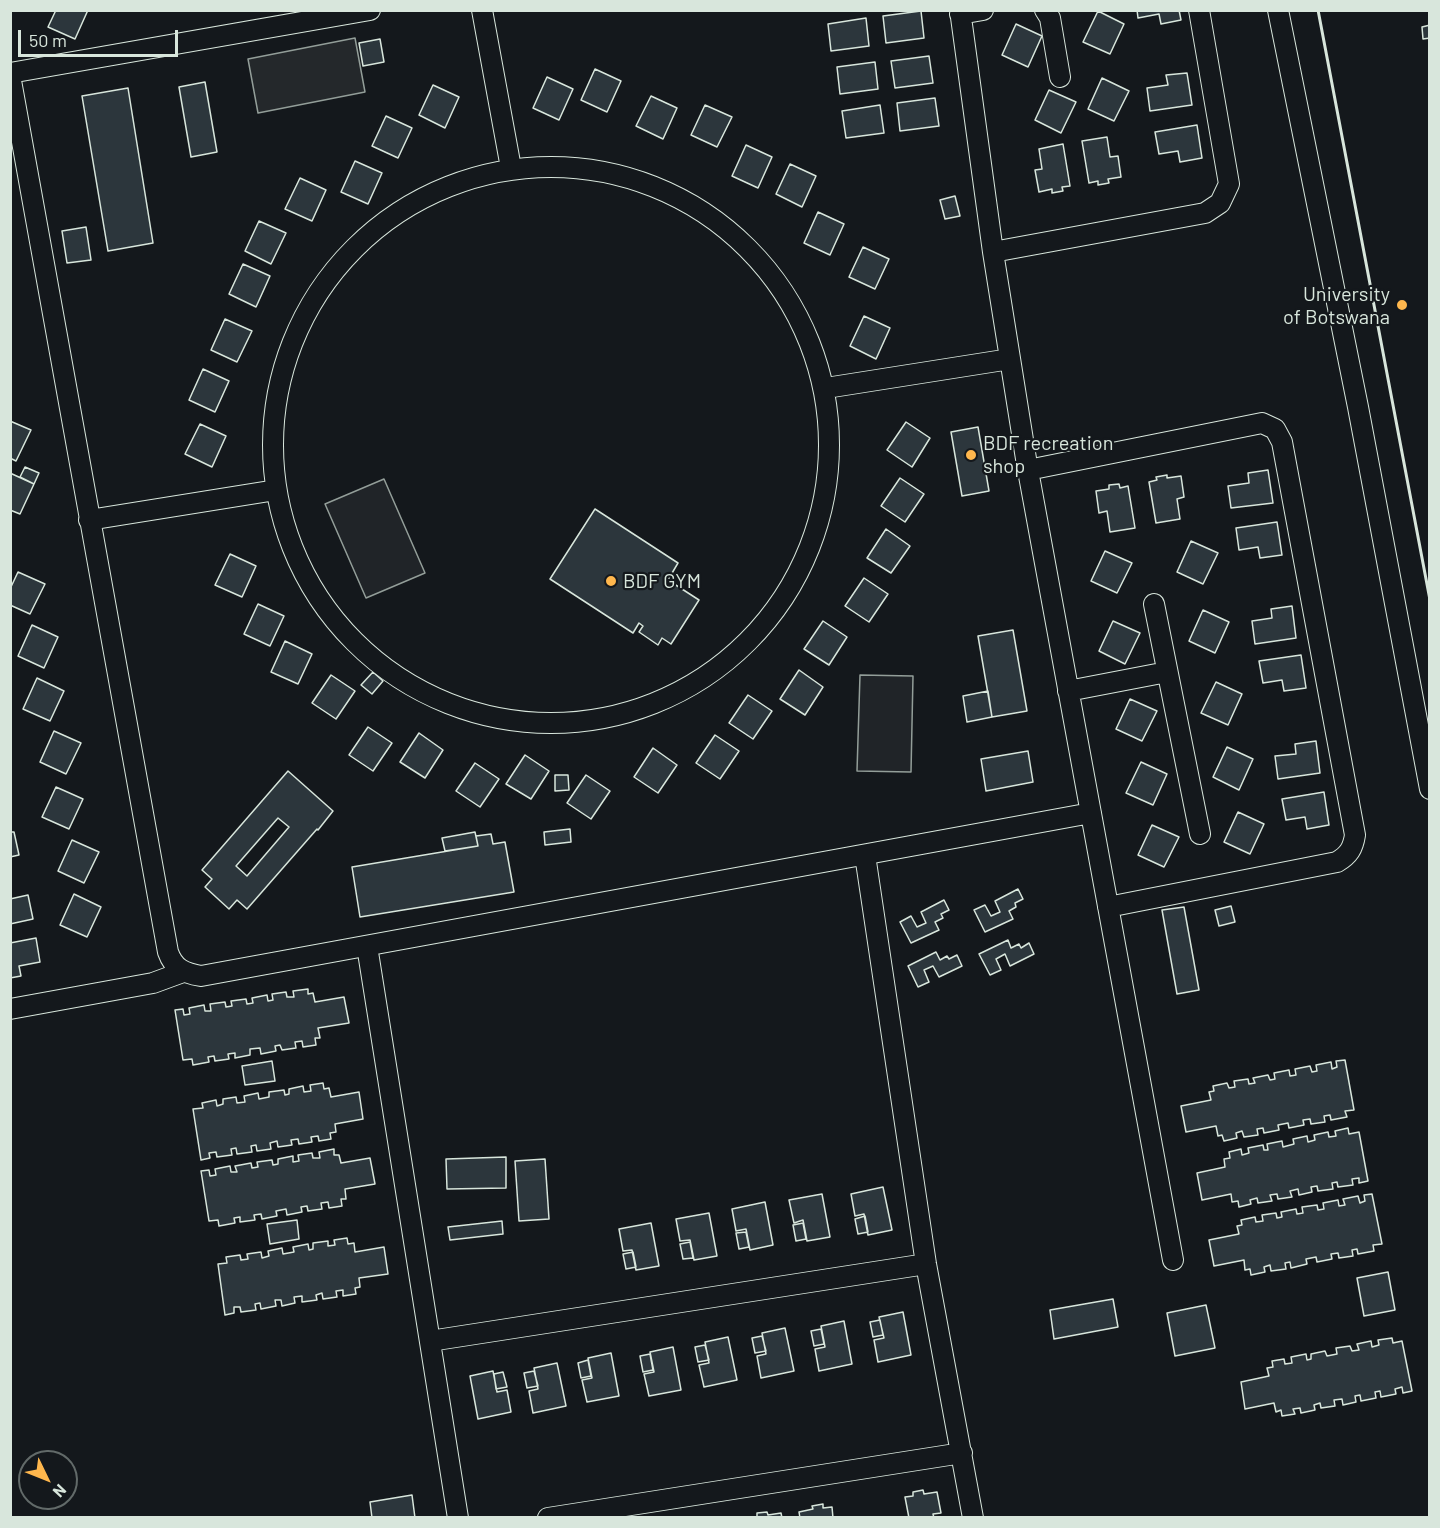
<!DOCTYPE html>
<style>
body{margin:0}
#map{position:relative;width:1440px;height:1528px;overflow:hidden;background:#14181c;font-family:Barlow,sans-serif}
canvas{display:block}
.frame{position:absolute;inset:0;border:12px solid #d8e6dc;pointer-events:none}
.north{position:absolute;left:18px;top:1450px;width:60px;height:60px;box-sizing:border-box;background:#14181c;border:2px solid #626a69;border-radius:50%;rotate:133deg;font-size:16px;font-weight:700;line-height:24px;text-align:center;color:#d8e6dc}
.north::after{content:'';display:block;margin:auto;width:21px;height:27px;background:#ffb74d;clip-path:polygon(50% 0,100% 100%,50% 72%,0 100%)}
.scale{position:absolute;left:18px;top:30px;width:160px;height:27px;box-sizing:border-box;border:3px solid #d8e6dc;border-top:0;padding-left:8px;font-size:18px;line-height:21px;white-space:nowrap;color:#d8e6dc;-webkit-text-stroke:4px #14181c;paint-order:stroke}
</style>
<div id="map">
<canvas width="1440" height="1528"></canvas>
<div class="frame"></div>
<div class="north">N</div>
<div class="scale">50 m</div>
</div>
<script>
const g = document.querySelector('canvas').getContext('2d');
g.lineJoin = 'round';
function fillPath(path, color) { g.fillStyle = color; g.fill(path, 'evenodd'); }
function stroke(path, color, width, dash) { g.strokeStyle = color; g.lineWidth = width; g.lineCap = dash ? 'butt' : 'round'; g.setLineDash(dash || []); g.stroke(path); }
function write(font, color, halo, rows, align = 'center') {
  g.font = font + ' Barlow,sans-serif'; g.lineWidth = 4.5; g.setLineDash([]); g.textBaseline = 'middle'; g.strokeStyle = halo; g.fillStyle = color; for (const [text, x, y, turn = 0] of rows) {
    g.save(); g.translate(x, y); g.rotate((+turn || 0) * Math.PI / 180); g.textAlign = isNaN(turn) ? turn : align; if (halo) g.strokeText(text, 0, 0); g.fillText(text, 0, 0); g.restore();
  }
}
const green = new Path2D(`
 M384 479 425 573 366 598 325 504Z
 M860 675 913 676 911 772 857 771Z`);
fillPath(green, '#202428');
stroke(green, '#939e99', 1.5);
const parking = new Path2D(`
 M355 38 365 92 258 113 248 59Z`);
fillPath(parking, '#24282b');
stroke(parking, '#939e99', 1.5);
const building = new Path2D(`
 M56 10H88L75 39 48 27Z
 M1137 10H1179L1181 20 1161 24 1159 14 1138 18Z
 M921 11 924 38 886 43 883 16Z
 M1098 11 1124 24 1110 54 1083 42Z
 M866 18 869 46 831 51 828 24Z
 M1016 24 1042 36 1028 67 1002 55Z
 M1430 25V38L1423 39 1422 27Z
 M380 39 384 62 363 66 359 43Z
 M929 56 933 83 895 88 891 61Z
 M875 62 878 89 840 94 837 67Z
 M595 69 621 81 607 112 581 100Z
 M1187 73 1192 105 1150 111 1147 88 1168 85 1166 75Z
 M547 77 573 89 559 120 533 108Z
 M1102 78 1129 91 1114 121 1088 109Z
 M205 82 217 152 191 157 179 87Z
 M433 85 459 97 445 128 419 115Z
 M128 88 153 243 108 251 82 96Z
 M1049 90 1076 102 1061 133 1035 120Z
 M651 96 677 108 663 139 636 126Z
 M935 98 939 126 900 131 897 103Z
 M705 105 732 117 717 147 691 135Z
 M880 105 884 133 846 138 842 111Z
 M386 116 412 128 398 158 372 146Z
 M1197 125 1202 158 1180 162 1178 151 1159 154 1155 132Z
 M1107 137 1110 157 1118 156 1121 177 1108 179 1109 183 1098 185V181L1089 183 1082 141Z
 M1063 144 1070 186 1062 187 1063 191 1052 193V189L1039 192 1035 170 1042 169 1039 149Z
 M746 145 772 157 758 188 732 176Z
 M355 161 382 173 368 204 341 192Z
 M790 164 816 176 802 207 776 194Z
 M300 178 326 190 312 221 285 209Z
 M955 196 960 216 945 219 940 200Z
 M818 212 844 224 830 255 804 243Z
 M259 221 286 233 271 264 245 251Z
 M86 227 91 260 67 263 62 231Z
 M863 247 889 259 875 289 849 277Z
 M243 264 270 276 256 307 229 294Z
 M864 316 890 328 876 359 850 346Z
 M225 319 252 331 237 362 211 350Z
 M203 369 229 381 215 412 189 400Z
 M10 421 31 430 16 461 10 458Z
 M906 422 930 438 912 467 887 450Z
 M200 424 226 436 212 467 185 454Z
 M978 427 989 491 962 496 951 432Z
 M25 467 39 473 34 484 20 477Z
 M1268 470 1273 503 1231 508 1228 486 1249 483 1248 473Z
 M10 473 34 484 20 514 10 510Z
 M1167 475V478L1181 476 1184 497 1177 499 1180 519 1156 523 1149 482 1157 480 1156 477Z
 M900 478 924 494 905 522 881 506Z
 M1119 484 1120 488 1128 486 1135 528 1110 532 1107 511 1099 513 1096 491 1109 489V485Z
 M595 509 678 563 668 580 699 600 671 644 662 638 658 645 639 632 643 626 639 623 633 633 550 579Z
 M1277 522 1282 555 1260 558 1258 547 1239 550 1236 528Z
 M886 529 910 546 891 573 867 558Z
 M1191 541 1218 553 1203 584 1177 572Z
 M1105 551 1132 563 1117 593 1091 581Z
 M230 554 256 566 242 597 215 585Z
 M18 572 45 584 30 614 10 605V589Z
 M864 578 888 594 869 622 845 606Z
 M258 604 284 616 270 646 244 634Z
 M1292 606 1296 638 1255 644 1252 621 1272 618 1271 609Z
 M1203 610 1229 622 1215 653 1189 641Z
 M823 621 847 637 829 665 804 649Z
 M1113 621 1140 633 1125 664 1099 651Z
 M32 625 58 637 44 668 18 656Z
 M1013 630 1027 711 992 717 978 636Z
 M285 641 312 654 298 684 271 672Z
 M1301 655 1306 688 1284 691 1282 680 1263 683 1259 661Z
 M799 670 823 687 805 715 780 699Z
 M373 672 383 681 372 694 361 685Z
 M331 675 355 691 336 719 312 703Z
 M37 678 64 691 50 721 23 709Z
 M1216 682 1242 694 1228 725 1201 713Z
 M988 691 992 717 967 722 963 696Z
 M748 695 772 711 753 739 729 723Z
 M1130 699 1157 711 1142 741 1116 729Z
 M368 727 392 743 373 771 349 755Z
 M54 731 81 743 66 774 40 762Z
 M419 733 443 750 425 778 400 762Z
 M715 735 739 751 720 779 696 763Z
 M1316 741 1320 773 1278 779 1275 756 1296 754 1295 744Z
 M1227 747 1253 759 1239 790 1213 777Z
 M653 748 677 765 658 793 634 777Z
 M1028 751 1033 782 986 791 981 759Z
 M525 755 549 771 531 799 506 784Z
 M1141 762 1167 774 1153 805 1126 793Z
 M475 763 499 779 480 807 456 791Z
 M288 771 333 811 318 830 317 829 247 909 237 900 229 909 205 887 212 879 202 870ZM278 818 289 827 247 876 236 866Z
 M555 775H568L569 790 555 791Z
 M586 775 610 791 591 819 567 803Z
 M56 787 83 799 69 829 42 817Z
 M1324 792 1329 825 1307 829 1305 817 1286 820 1282 799Z
 M1238 812 1264 824 1250 854 1224 842Z
 M1152 825 1179 837 1164 867 1138 855Z
 M570 829 571 842 545 845 544 832Z
 M10 832H14L19 855 10 857Z
 M475 832 478 846 445 851 442 838Z
 M491 834 493 844 505 842 514 892 360 917 352 867 478 846 476 836Z
 M72 840 99 852 84 883 58 871Z
 M1018 889 1023 899 1015 903 1016 907 1009 911 1013 919 985 932 974 910 985 905 991 916 1000 912 995 901Z
 M74 894 101 907 87 937 60 925Z
 M28 895 33 919 10 924V899Z
 M944 900 949 910 941 914 943 918 935 922 939 930 911 943 900 922 911 916 917 927 926 923 921 912Z
 M1231 906 1235 922 1219 926 1215 910Z
 M1184 907 1199 990 1177 994 1162 910Z
 M36 938 40 962 19 966 21 976 10 978V943Z
 M1008 940 1011 948 1019 944 1021 948 1029 943 1034 954 1010 966 1005 954 996 959 1001 970 990 975 979 954Z
 M936 952 940 960 947 956 949 959 957 955 962 966 939 977 933 966 924 970 929 982 918 987 908 966Z
 M308 989V994L313 993 315 1002 344 997 349 1023 318 1028 320 1038H315L316 1045 303 1047 302 1041 295 1042 296 1048 282 1050 280 1045 275 1046 276 1051 261 1054 260 1048 250 1049V1055L235 1058V1053L228 1054 229 1059 215 1061 214 1056 208 1057 209 1062 193 1065 192 1059 183 1060 175 1010 183 1009 184 1015 190 1014 189 1008 204 1005 205 1011H211L210 1004 225 1002 226 1007 232 1006 231 1001 246 999 247 1004 253 1003 252 998 267 995 268 1001 273 1000 272 994 286 992 287 997H294L293 991Z
 M1345 1060 1354 1110 1345 1111 1347 1117 1331 1120 1330 1115 1324 1116 1325 1122 1311 1124 1310 1119 1303 1120 1304 1125 1289 1128 1288 1123 1278 1125 1279 1130 1264 1133 1263 1128 1257 1129 1258 1135 1244 1137 1242 1131 1236 1133 1237 1138 1224 1141 1222 1135 1218 1136 1216 1126 1186 1132 1181 1106 1211 1100 1209 1092 1214 1091 1213 1086 1227 1083 1229 1088 1235 1087 1234 1081 1248 1079 1249 1084 1255 1083 1253 1078 1268 1075 1270 1080 1275 1079 1274 1073 1289 1070 1290 1076 1296 1075 1295 1069 1310 1066 1312 1072 1317 1071 1316 1065 1331 1062 1332 1069 1337 1067 1336 1061Z
 M272 1061 275 1081 245 1085 242 1066Z
 M323 1083 324 1089 329 1088 331 1097 359 1092 363 1119 335 1124 336 1132 330 1133 331 1139 319 1141 318 1136 311 1137 312 1142 299 1144 298 1139 291 1140 292 1145 278 1147 277 1141 270 1143 271 1149 257 1151 256 1145 251 1146 252 1152 237 1154 236 1148 231 1149 232 1155 217 1157 216 1152 209 1153 210 1158 201 1160 193 1109 203 1108 202 1103 216 1100 217 1106 223 1104V1099L236 1097 237 1103 245 1102 244 1096 258 1093 259 1099 269 1097V1092L284 1090 285 1095 289 1094V1089L303 1086 304 1092 311 1091 310 1085Z
 M1348 1128 1349 1134 1359 1132 1368 1181 1359 1183V1178L1352 1179 1353 1185 1338 1187 1337 1182 1332 1183 1333 1189 1318 1191 1317 1186 1311 1187 1312 1192 1299 1195 1298 1189 1290 1191 1292 1197 1278 1199 1277 1194 1270 1195 1272 1201 1258 1203 1257 1198 1250 1200 1251 1204 1239 1207 1238 1201 1232 1202 1231 1194 1202 1200 1197 1173 1225 1167 1224 1159 1230 1158 1229 1152 1241 1149 1242 1155 1249 1153 1248 1148 1263 1145 1264 1150H1268L1267 1144 1282 1141 1283 1147 1294 1144 1293 1139 1307 1136 1308 1142 1315 1140 1314 1135 1328 1132 1329 1137 1336 1136 1335 1131Z
 M334 1149V1155H339L341 1163 370 1158 375 1184 345 1189 346 1199H341L342 1206 329 1208 328 1202 321 1203 322 1209 308 1211 307 1206 301 1207 302 1212 287 1215 286 1209 276 1211 277 1216 262 1219 261 1214 254 1215 255 1220 240 1222V1217L234 1218 235 1223 219 1226 218 1220 209 1221 201 1171 209 1170 210 1176 216 1175 215 1169 230 1166 231 1172H237L235 1166 251 1163 252 1168 258 1167 257 1162 272 1160 273 1165 278 1164V1159L293 1156V1162L299 1161 298 1155 312 1153 313 1158H320L319 1152Z
 M506 1157V1188L447 1189 446 1159Z
 M545 1159 549 1219 519 1221 515 1161Z
 M883 1187 892 1230 868 1235 864 1214 855 1216 851 1194Z
 M822 1194 830 1237 807 1241 803 1220 794 1223 789 1200Z
 M1372 1194 1382 1244 1373 1245 1374 1251 1358 1254 1357 1249 1352 1250 1353 1256 1339 1258 1338 1253 1331 1254 1332 1259 1317 1262 1316 1257 1306 1259 1307 1264 1291 1268 1290 1262 1285 1263 1286 1269 1271 1271 1270 1265 1264 1267 1265 1272 1251 1275 1250 1269 1245 1270 1244 1260 1214 1266 1209 1240 1239 1234 1237 1226 1242 1225 1241 1220 1255 1217 1256 1222 1263 1221 1262 1215 1276 1213 1277 1218 1282 1217 1281 1212 1296 1209 1297 1214 1303 1213 1302 1207 1317 1205 1318 1210 1324 1209 1323 1203 1338 1200 1339 1206 1345 1205 1343 1199 1358 1196 1360 1203 1365 1201 1364 1195Z
 M765 1202 773 1245 750 1250 746 1229 736 1231 732 1209Z
 M709 1213 717 1256 694 1260 690 1240 680 1241 676 1219Z
 M865 1216 868 1232 858 1234 855 1219Z
 M297 1220 299 1239 270 1244 267 1224Z
 M502 1221 503 1234 450 1240 448 1227Z
 M651 1223 659 1266 636 1270 632 1250 623 1251 619 1229Z
 M803 1223 806 1239 796 1241 793 1225Z
 M746 1232 749 1247 739 1249 736 1233Z
 M347 1238 348 1244 354 1243 355 1252 384 1247 388 1274 359 1278 360 1287 355 1288 356 1294 343 1296V1290L336 1291 337 1297 323 1299 322 1293 316 1295 317 1300 302 1302V1296L294 1297 295 1303 282 1306 281 1300H275L276 1306 261 1309 260 1303 255 1304 256 1310 241 1312 240 1307H234V1313L225 1315 218 1264 227 1263 226 1257 240 1255 241 1260 248 1259 247 1254 261 1252 262 1258 269 1256 268 1251 282 1248 283 1254 294 1252 293 1247 308 1244 309 1250 313 1249V1243L328 1241V1246L335 1245 334 1240Z
 M690 1242 693 1258 683 1259 680 1244Z
 M633 1252 636 1267 626 1269 623 1254Z
 M1388 1272 1395 1310 1364 1316 1357 1278Z
 M1113 1299 1118 1327 1054 1339 1050 1310Z
 M1206 1305 1215 1348 1175 1356 1167 1313Z
 M903 1312 911 1355 878 1362 874 1340 884 1338 879 1317Z
 M880 1320 883 1335 873 1337 870 1322Z
 M844 1321 852 1364 819 1371 815 1349 825 1347 821 1326Z
 M785 1328 794 1371 761 1378 757 1356 766 1354 762 1333Z
 M821 1329 824 1344 814 1346 811 1331Z
 M762 1336 766 1351 755 1353 752 1338Z
 M728 1337 737 1380 704 1387 699 1365 709 1363 705 1342Z
 M1392 1338 1393 1343 1402 1341 1412 1391 1403 1393 1402 1387 1395 1389 1396 1394 1381 1397 1380 1391 1375 1392 1376 1398 1361 1401 1360 1395 1355 1396 1356 1402 1343 1405 1342 1399 1334 1400 1335 1406 1321 1408 1320 1403 1314 1405 1315 1410 1301 1413 1300 1408 1293 1409 1295 1414 1282 1416 1281 1410 1276 1412 1274 1403 1245 1409 1241 1382 1269 1376 1267 1368 1273 1367 1272 1361 1284 1359 1285 1364 1292 1363 1291 1357 1306 1354 1307 1360 1311 1359V1354L1325 1351 1327 1356 1337 1354 1336 1348 1350 1346 1352 1351 1359 1350 1357 1344 1371 1341 1372 1347 1379 1345 1378 1340Z
 M705 1345 709 1360 698 1362 695 1347Z
 M673 1347 681 1390 649 1396 644 1374 654 1372 650 1352Z
 M611 1353 619 1396 587 1402 582 1380 592 1378 588 1358Z
 M650 1354 653 1370 643 1372 640 1356Z
 M588 1360 591 1376 581 1378 578 1363Z
 M557 1363 566 1406 533 1413 529 1391 538 1389 534 1368Z
 M493 1371 497 1392 507 1390 511 1412 478 1419 470 1376Z
 M534 1371 538 1386 527 1388 524 1373Z
 M503 1372 507 1387 496 1389 494 1374Z
 M923 1490 924 1494 937 1492 941 1513 933 1514 934 1518H909L905 1497 913 1496V1492Z
 M412 1495 415 1518H372L370 1502Z
 M823 1504V1508L832 1507 833 1518H800L799 1512 813 1509 812 1506Z
 M767 1512 768 1515 781 1513 782 1518H755L757 1517V1513Z`);
fillPath(building, '#2c363c');
stroke(building, '#d8e6dc', 1.5);
const street = new Path2D(`
 M482 10 511 168
 M960 10 993 252 1027 465 1173 1260
 M1045 10 1050 18 1060 77
 M1278 10 1358 407 1430 789
 M960 14 983 10
 M10 73 370 10
 M10 75 168 952C174 969 184 973 201 976L1091 813
 M273 445a278 278 0 1 1 556 0a278 278 0 1 1-556 0Z
 M993 252 1205 213 1220 203 1229 184 1199 10
 M826 388 1010 359
 M1028 470 1262 423 1275 429 1282 442 1355 835C1353 848 1349 855 1337 862L1108 907
 M89 520 276 490
 M1154 604 1200 834
 M1068 691 1167 672
 M865 855 926 1264 973 1518
 M367 946 458 1518
 M10 1009 153 983 183 972
 M430 1341 926 1264
 M548 1518 962 1453`);
stroke(street, '#d8e6dc', 22);
stroke(street, '#14181c', 20);
stroke(new Path2D(`
 M1318 10 1430 600`), '#d8e6dc', 3);
for (const [x, y, r, color] of [
 [1402,305,6,"#ffb74d"],
 [971,455,6,"#ffb74d"],
 [611,581,6,"#ffb74d"]
]) { const dot = new Path2D(); dot.arc(x, y, r, 0, 2 * Math.PI); g.fillStyle = color; g.fill(dot); stroke(dot, '#14181c', 2); }
write('20px', '#d8e6dc', '#14181c', [
 ["University",1390,294,"right"],
 ["of Botswana",1390,317,"right"],
 ["BDF recreation",983,443],
 ["shop",983,466],
 ["BDF GYM",623,581]
], 'left');
</script>
